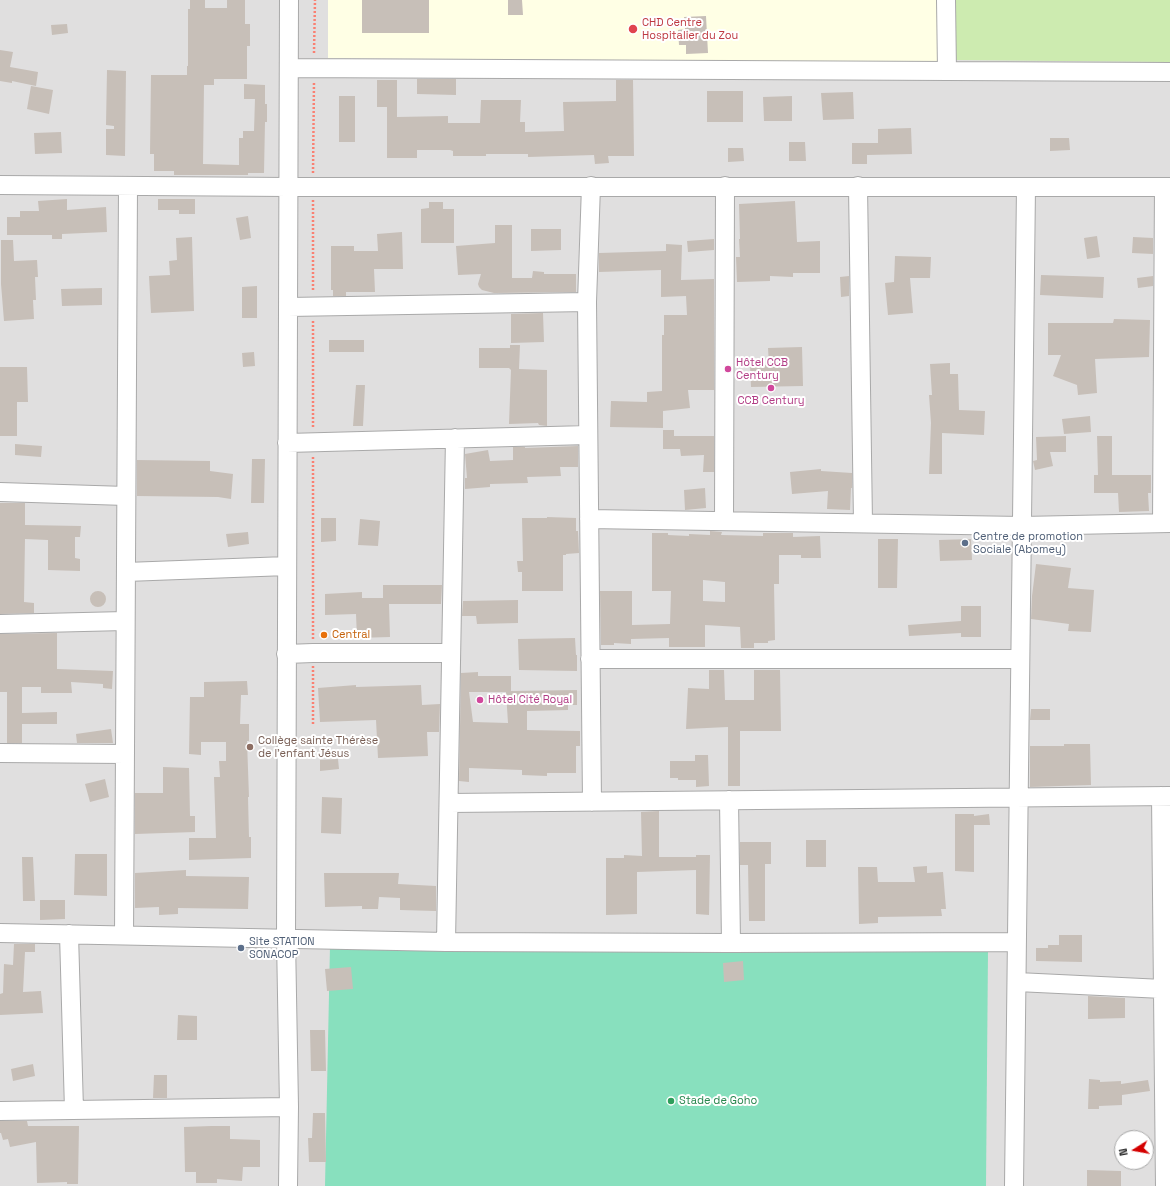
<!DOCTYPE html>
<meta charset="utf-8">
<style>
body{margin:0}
#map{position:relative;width:1170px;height:1186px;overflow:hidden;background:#f2efe9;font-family:"Space Grotesk",sans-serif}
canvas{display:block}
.north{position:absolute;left:1114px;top:1130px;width:40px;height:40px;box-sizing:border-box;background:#fff;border:1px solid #a7a7a7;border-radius:50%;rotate:259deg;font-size:11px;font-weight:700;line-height:16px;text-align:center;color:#222}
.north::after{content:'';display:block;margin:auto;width:14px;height:18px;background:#d40000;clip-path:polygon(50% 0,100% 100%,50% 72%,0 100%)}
</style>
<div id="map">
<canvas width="1170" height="1186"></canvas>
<div class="north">N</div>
</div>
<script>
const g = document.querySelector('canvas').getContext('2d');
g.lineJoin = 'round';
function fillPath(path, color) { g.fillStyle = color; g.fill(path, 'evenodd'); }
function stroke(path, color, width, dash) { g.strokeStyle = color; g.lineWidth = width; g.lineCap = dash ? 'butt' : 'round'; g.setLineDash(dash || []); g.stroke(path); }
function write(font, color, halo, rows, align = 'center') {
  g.font = font + ' "Space Grotesk",sans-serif'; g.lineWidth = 4; g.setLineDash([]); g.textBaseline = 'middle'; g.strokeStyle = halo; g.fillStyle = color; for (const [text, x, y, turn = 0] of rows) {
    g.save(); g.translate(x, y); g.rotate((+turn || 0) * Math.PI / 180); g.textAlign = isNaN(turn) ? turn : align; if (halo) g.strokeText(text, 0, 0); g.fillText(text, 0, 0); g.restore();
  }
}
fillPath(new Path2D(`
 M0 0H1170V1186H0ZM1122 1138H1146V1162H1122Z`), '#e0dfdf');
fillPath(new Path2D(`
 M328 0H938V62L328 58Z`), '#ffffe5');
fillPath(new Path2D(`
 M954 0H1170V62L955 60Z`), '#cdebb0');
fillPath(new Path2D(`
 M330 946 988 950 986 1186H325Z`), '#88e0be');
fillPath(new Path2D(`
 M190 0H205V8H227V0H245V24H250V46H247V79H214V85H204L203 164 239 165V138H243V131H254L255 99H244V84L265 85V104H267V122H265L264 173H248V175H174V171H154V154H150L151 75H187V66H188V9H190Z
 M362 0H429V33H362Z
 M508 0H522L523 15H508Z
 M706 16 708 53 686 54V45H679L678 30 685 29 684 17Z
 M67 24 68 33 52 35 51 25Z
 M0 50 13 52 10 67 38 72 36 86 12 81V83L0 81Z
 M107 70 126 71 125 156 106 155V129H114V126L106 125Z
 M417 79H456V95L417 94Z
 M377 80H397V117L448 116V123H480L481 100H521L520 122H525V132L564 131 563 102 616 101V80H633L634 156H608L609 163 595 164 594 155 528 157V154H486V156H453V151L450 150H417V158H387V107H377Z
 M31 86 53 90 49 114 27 109Z
 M707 91H743V122H707Z
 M853 92 854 119 823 120 821 93Z
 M339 96H355V142H339Z
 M792 96V121H764L763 97Z
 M911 128 912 154 867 155V164H852V143H878V129Z
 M61 132 62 153 35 154 34 133Z
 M1050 138H1069L1070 150 1050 151Z
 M789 142H805L806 161H789Z
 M728 148H743L744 161 728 162Z
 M67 199V210L106 207 107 232 62 234V239H52V235H7V217H20V211H39L38 201Z
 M158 199H195V214H179V210H158Z
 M795 201 797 242 820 241V273H793V277L770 276V281L737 282 736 257H740L739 239H740L739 204Z
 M429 202H443V209H454V243H421V209L429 208Z
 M248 216 251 238 240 240 236 218Z
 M495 225H512V278H532L533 271 544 272V274H576V292L494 293 482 290 479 287 478 284 481 274 458 275 456 246 495 243Z
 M531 229H561V250L531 251Z
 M402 232 403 269H374L375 292H346V296H333V290H331V246H354V251H378L377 234Z
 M1097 236 1100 257 1087 259 1084 238Z
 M192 237 194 311 151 313 149 276 170 275 169 261 177 260 176 238Z
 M1133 237 1153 238V254L1132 253Z
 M714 239V250L688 252 687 241Z
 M1 240H13L14 261 37 260 38 277H35L36 300H33L34 319 4 321 1 284Z
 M666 244 682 245 681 280 714 279V390H688L690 408 663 411V428L610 427 611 401 647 402V392L662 391V335H664V315H687L686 296 661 297V270L599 272V253L666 251Z
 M895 256 931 257 930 278H910L913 313 888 315 885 283 894 282Z
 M1041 275 1104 277 1103 298 1040 295Z
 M849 276V296L841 297 840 277Z
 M1153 276V286L1138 288 1137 278Z
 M257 286V318H242V287Z
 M102 288V305L62 306 61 289Z
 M543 313 544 342 511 343V314Z
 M1114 319 1150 320 1149 357 1095 359 1097 393 1078 395 1077 385 1053 376 1061 355H1048V323H1113Z
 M329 340H364V352H329Z
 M510 345H520L519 369 547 370V426L539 425 538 423 509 424 511 370 509 368H479V348H510Z
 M802 347 803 386 751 387 750 365H769L768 348Z
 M254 352 255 366 243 367 242 353Z
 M950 363V374H958L959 410 985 411 984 435 942 433V474H929L931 423 929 395H932L930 364Z
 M0 367H27L28 402H17V436H0Z
 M356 385H365L363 426H353Z
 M1090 416 1091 432 1064 434 1062 419Z
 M663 430H674V436H714V472H703L704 455 681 456 680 449H663Z
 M1066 436V452H1050L1053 466 1035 470 1033 461 1037 460 1036 437Z
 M1097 436H1112V475H1151V493H1148L1149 511 1119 512 1118 493H1094V475H1098Z
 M15 444 42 446 41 457 15 455Z
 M578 446V467H560L561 476 527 477 528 483 490 484V487L465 489V478H467L465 454 488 450 490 461 513 460V447H525V448Z
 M252 459H265L264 503H251Z
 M137 460 210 461V471L233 474 231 499 218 497 137 496Z
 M821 469V471L852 473V488H851L850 510 827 509 828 491 792 494 790 472Z
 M705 488 706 508 685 510 684 490Z
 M0 503H25V525L81 526 80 537H75V558L80 559V571L48 570V540L25 539 24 602 34 603V613L0 614Z
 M547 517 576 518V531H578L579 553 566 554V555H563V591H522V572H518L517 561H523L522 518H547Z
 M321 518H336V541L321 542Z
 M360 519 380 521 378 546 358 545Z
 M710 531 722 532 721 535 763 536V533H793V537L820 536 821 558H801V555H779V584H774L775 640 768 641V643H754V648H741L740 627 705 625V647H669V638L631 639V644L614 643V645H601L600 591H632V625L670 624 671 591H652V533H668V535L689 536V534L710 535ZM703 580 725 582V602L703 601Z
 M248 532 249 544 228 547 226 534Z
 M878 539H898L897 588H878Z
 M971 539 972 560 940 561 939 540Z
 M1036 564 1071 568 1068 588 1094 590 1091 632 1068 631 1069 624 1031 619 1032 596Z
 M383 585H442L441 604H389L390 637 357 638 356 614 325 615V594L362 592V598H383Z
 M90 599a8 8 0 1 1 16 0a8 8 0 1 1-16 0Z
 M518 600V623L477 624 476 616H462L463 601Z
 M961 606H981V637H961V633L909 636 908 625 961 621Z
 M57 633V669L113 671 112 689 103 688V684L71 682 72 693H41V687H22V713L57 712V724H22V743H7V692H0V634Z
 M575 638 576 655H577V671L519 670 518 639Z
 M709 670H724L725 700H754V670H780L781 731H740V786H728V727L686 729 688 688 709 689Z
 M478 672V676H511V691L577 690V705H568V710L527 711V730L580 731V746H576V773H547V776L522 775V770L469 768V782L459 781 461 673ZM469 692H506L508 723 473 722Z
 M247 681 248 695H241L240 724H249V741H247L249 797H248L249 837H251V858L189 860V838H216L214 777H220L219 761H226V742H201V755L189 754 190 697H204V682Z
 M356 685V687L421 685 422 705 440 704 439 732H427L428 756 378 758 376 720 320 722 318 688Z
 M1031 709H1050V720H1030Z
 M111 729 113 743H77L76 734Z
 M1064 744H1090L1091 785 1030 787V746H1064Z
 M695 755H708L709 786 696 787V780H678V778H670V761H695Z
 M338 759 339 769 320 771V760Z
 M163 767 189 768 190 816H195V832L135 834V793H163Z
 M105 779 109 797 90 802 85 784Z
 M322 797 342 798 341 834 321 833Z
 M659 811V857H696V855H710L709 915 696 914V870L637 872V914L606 915V858H624V855L642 856 641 812Z
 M955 814H974V816L989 814 990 825H974V872L955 871Z
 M806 840H826V867H806Z
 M740 842H771V864H765V921H749L748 865H740Z
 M75 854H107V896L74 895Z
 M22 857H33L35 901H23Z
 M927 866V873L943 872 946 909H941L942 916 878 917V923L859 924 858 867H877L878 882H915L913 867Z
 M186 870V876L249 877 248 909 178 908V914L159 915V907L135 908V873Z
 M324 873H399L398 884 436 886V911L400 910V898L379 897 378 909H362V906L325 907Z
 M40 900H65V919L40 920Z
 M1059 935H1082V962L1036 961V948H1048V945H1059Z
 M14 944H35V952H25L23 992 41 991 43 1013 0 1015V994L3 993 4 964 13 965Z
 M743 961 744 980 724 982 723 963Z
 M351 967 353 989 327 991 325 969Z
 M1088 996 1125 998V1018L1088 1019Z
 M178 1015 197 1016V1040H177Z
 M310 1030H325L326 1071H311Z
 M33 1064 35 1076 13 1081 11 1069Z
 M154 1075H167V1098H153Z
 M1089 1079 1100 1080V1082L1121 1081V1084L1148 1080 1150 1091 1122 1095V1105L1099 1106V1109H1088Z
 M313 1113H325L326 1162H309L308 1138H312Z
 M0 1121H27L28 1126H79L78 1184H67V1182L37 1183 36 1142 10 1147 8 1139 3 1140 1 1133H0Z
 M211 1126H230V1139L260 1140V1167H243L242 1181 217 1179V1183H196V1172H185L184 1127Z
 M1087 1170 1121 1171V1186H1087Z`), '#c7bfb8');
const minor = new Path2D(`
 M946 0 947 71
 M289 68 1170 72
 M0 185 288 187H1170
 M591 186 587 302 592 802
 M858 186 863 523
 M288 307 587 302
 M287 443 588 435
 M0 492 126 496
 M589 519 1022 526 1170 523
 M724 521 725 186
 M1162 523 1164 187
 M126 572 287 566
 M0 624 125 621
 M286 654 313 653H451
 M590 659H1020
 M0 753 125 754
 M1161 796 1165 1186
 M729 800 731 943
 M449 803 1170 796
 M0 933 446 942 731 943 1017 942
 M69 934 74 1110
 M124 935 128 186
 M446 942 455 438
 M1017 982 1163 989
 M0 1111 289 1107
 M288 1186 289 1107 286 939 289 0
 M1014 1186 1026 187`);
stroke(minor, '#a9a9a9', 20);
stroke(new Path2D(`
 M314 53 315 0
 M313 173 314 82
 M313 200V291
 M313 427V320
 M313 639V456
 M313 666V725`), '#fa8072', 2.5, [2, 2]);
stroke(minor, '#fff', 18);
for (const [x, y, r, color] of [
 [633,29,5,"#e0444e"],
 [728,369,4,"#d1479c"],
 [771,388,4,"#d1479c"],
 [965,543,4,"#5c6f8a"],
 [324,635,4,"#e8710a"],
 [480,700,4,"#d1479c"],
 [250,747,4,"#8d6e63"],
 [241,948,4,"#5c6f8a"],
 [671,1101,4,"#2e9e5b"]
]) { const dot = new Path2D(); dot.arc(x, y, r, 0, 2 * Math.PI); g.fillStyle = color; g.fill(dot); stroke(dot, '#fff', 1.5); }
write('11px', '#be3a42', '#fff', [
 ["CHD Centre",642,23],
 ["Hospitalier du Zou",642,36]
], 'left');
write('11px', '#b23c85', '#fff', [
 ["Hôtel CCB",736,363],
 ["Century",736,376],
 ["CCB Century",771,401,"center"],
 ["Hôtel Cité Royal",488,700]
], 'left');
write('11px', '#4e5e75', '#fff', [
 ["Centre de promotion",973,537],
 ["Sociale (Abomey)",973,550],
 ["Site STATION",249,942],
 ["SONACOP",249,955]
], 'left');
write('11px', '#c56008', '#fff', [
 ["Central",332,635]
], 'left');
write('11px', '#785e54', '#fff', [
 ["Collège sainte Thérèse",258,741],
 ["de l'enfant Jésus",258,754]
], 'left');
write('11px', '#27864d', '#fff', [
 ["Stade de Goho",679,1101]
], 'left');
</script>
